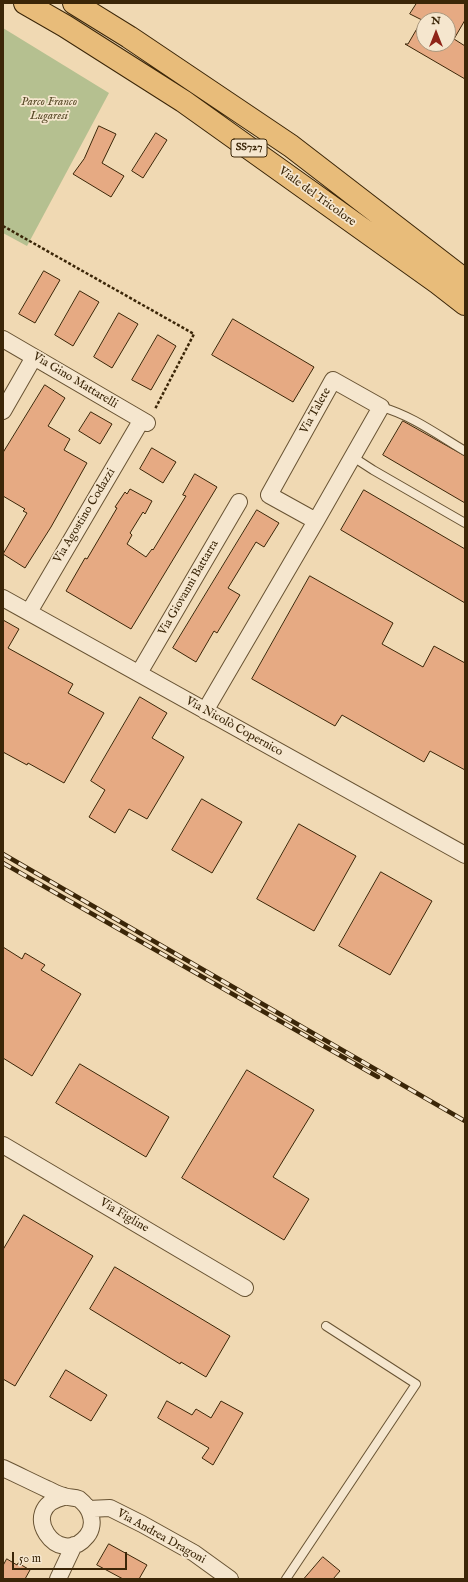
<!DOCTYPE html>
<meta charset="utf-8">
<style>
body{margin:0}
#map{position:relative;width:468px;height:1582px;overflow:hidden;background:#f0d9b3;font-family:"IM FELL English",serif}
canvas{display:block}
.frame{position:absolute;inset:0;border:4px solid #3b2608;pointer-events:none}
.north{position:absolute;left:416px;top:12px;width:40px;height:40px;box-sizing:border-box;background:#f5e6ce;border:1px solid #ab997f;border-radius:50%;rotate:0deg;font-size:11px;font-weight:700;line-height:16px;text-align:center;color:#3b2608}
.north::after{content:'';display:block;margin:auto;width:14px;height:18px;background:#8f2418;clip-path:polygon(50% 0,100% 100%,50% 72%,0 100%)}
.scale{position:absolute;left:12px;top:1552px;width:115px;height:18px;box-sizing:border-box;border:2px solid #3b2608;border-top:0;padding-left:5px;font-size:12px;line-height:14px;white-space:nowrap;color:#3b2608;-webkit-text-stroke:3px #f5e6ce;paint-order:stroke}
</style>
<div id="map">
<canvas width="468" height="1582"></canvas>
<div class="frame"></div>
<div class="north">N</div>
<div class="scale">50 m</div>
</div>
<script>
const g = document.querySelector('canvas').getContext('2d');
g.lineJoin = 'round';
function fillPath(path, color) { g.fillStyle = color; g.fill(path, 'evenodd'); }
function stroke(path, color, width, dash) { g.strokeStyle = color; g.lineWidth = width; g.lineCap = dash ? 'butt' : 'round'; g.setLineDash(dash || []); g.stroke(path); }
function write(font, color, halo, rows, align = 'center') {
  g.font = font + ' "IM FELL English",serif'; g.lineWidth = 3.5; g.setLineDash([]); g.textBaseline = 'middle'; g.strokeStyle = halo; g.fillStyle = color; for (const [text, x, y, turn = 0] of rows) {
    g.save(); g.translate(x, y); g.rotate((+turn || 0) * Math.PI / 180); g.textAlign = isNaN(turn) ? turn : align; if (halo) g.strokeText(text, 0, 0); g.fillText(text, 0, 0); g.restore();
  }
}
fillPath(new Path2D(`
 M3 28 109 93 27 246 3 233Z`), '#b5c090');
const building = new Path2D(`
 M417 3H465V20L454 39 465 46V79L405 44H408L422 20 410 14ZM424 20H448V44H424Z
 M99 126 116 134 102 163 124 176 111 197 73 174 84 159Z
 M156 133 167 140 143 178 132 171Z
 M44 271 60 280 35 323 19 314Z
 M80 291 99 302 73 346 55 335Z
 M119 313 138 324 112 368 94 357Z
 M233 319 314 367 293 402 212 355Z
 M158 335 176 346 151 390 132 380Z
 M45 385 65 398 48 426 70 439 64 450 87 463 51 527 25 568 3 554 27 513 23 511 25 509 3 496V453Z
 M91 412 112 424 100 444 79 431Z
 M403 421 465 456V503L383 455Z
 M152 448 176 462 163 483 140 469Z
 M195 474 217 487 131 629 66 591 85 558 87 559 117 508 115 507 125 492 127 494 130 489 152 501 145 514 143 512 130 533 132 535 127 544 146 557 152 549 153 550 186 496 183 495Z
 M364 490 465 549V603L341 530Z
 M257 510 279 523 264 547 256 542 228 588 240 595 217 633 214 631 196 662 173 648Z
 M310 576 393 623 382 644 423 667 434 646 465 663V770L430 751 424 762 342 715 335 726 252 679Z
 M3 620 19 629 8 648 73 684 68 693 104 713 64 783 28 763 27 765 3 752Z
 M140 697 167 713 152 738 184 757 147 819 129 809 115 833 89 817 105 790 91 781Z
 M202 799 242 822 212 873 172 850Z
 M299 824 356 856 314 931 257 899Z
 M381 872 432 901 390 975 339 946Z
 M3 947 22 959 25 953 45 965 41 970 81 994 32 1076 3 1058Z
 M80 1064 169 1117 146 1157 56 1103Z
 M247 1070 314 1110 273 1177 309 1199 284 1240 182 1178Z
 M24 1215 93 1256 15 1386 3 1379V1250Z
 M115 1267 230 1336 206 1377 181 1362 180 1364 90 1309Z
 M66 1370 107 1395 91 1421 50 1397Z
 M167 1401 192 1415 196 1409 211 1418 221 1401 243 1413 213 1465 202 1458 209 1448 158 1418Z
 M109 1544 147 1565 139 1579H123L97 1565Z
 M323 1557 340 1571 333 1579H304Z
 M7 1559 17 1565 18 1563 30 1570 25 1579H3V1566Z`);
fillPath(building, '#e6aa83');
stroke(building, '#3b2608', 1);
const lane = new Path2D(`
 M381 407C411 415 438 435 465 451
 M353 457 373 470 465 523
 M286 1579 416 1384 326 1326`);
const street = new Path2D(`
 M3 339 147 423
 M3 411 34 357
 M3 598 465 855
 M29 612 141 421
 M139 673 239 502
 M205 711 316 521 381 407 333 380 269 495 316 521
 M3 1145 245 1288
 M3 1468C18 1475 32 1482 47 1489 52 1491 58 1495 64 1496 69 1498 74 1497 79 1499 84 1503 88 1507 90 1513 93 1521 92 1530 87 1536 59 1571 15 1508 64 1497
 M88 1509 110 1508 142 1524 194 1553 230 1579
 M58 1579 74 1545`);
const highway = new Path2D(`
 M25 3 65 26 183 101 438 283 465 304
 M74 3 129 37 291 146 465 280`);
stroke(lane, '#685333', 10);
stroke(street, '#685333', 18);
stroke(highway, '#3b2608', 24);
stroke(new Path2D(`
 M3 226 194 334 155 409`), '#3b2608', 2.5, [3, 2]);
stroke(lane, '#f5e6ce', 8);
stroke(street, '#f5e6ce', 16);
stroke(highway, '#e8bc7a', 22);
const rail = new Path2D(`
 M3 854 465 1121
 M3 863 378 1077`);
stroke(rail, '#3b2608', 4.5);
stroke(rail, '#f5e6ce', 3, [9]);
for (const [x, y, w] of [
 [249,148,36]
]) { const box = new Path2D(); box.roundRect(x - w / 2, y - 9, w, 18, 3); g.fillStyle = '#f5e6ce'; g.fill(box); stroke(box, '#3b2608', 1); }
write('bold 11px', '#3b2608', null, [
 ["SS727",249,148]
]);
write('italic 12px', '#5a4c2a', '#f5e6ce', [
 ["Parco Franco",49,103],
 ["Lugaresi",49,117]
]);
write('12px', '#3b2608', '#f5e6ce', [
 ["Viale del Tricolore",317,197,36],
 ["Via Gino Mattarelli",75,381,31],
 ["Via Talete",316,411,-61],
 ["Via Agostino Codazzi",85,516,-59],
 ["Via Giovanni Battarra",189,588,-60],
 ["Via Nicolò Copernico",234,727,29],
 ["Via Figline",124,1216,31],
 ["Via Andrea Dragoni",161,1537,29]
]);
</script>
